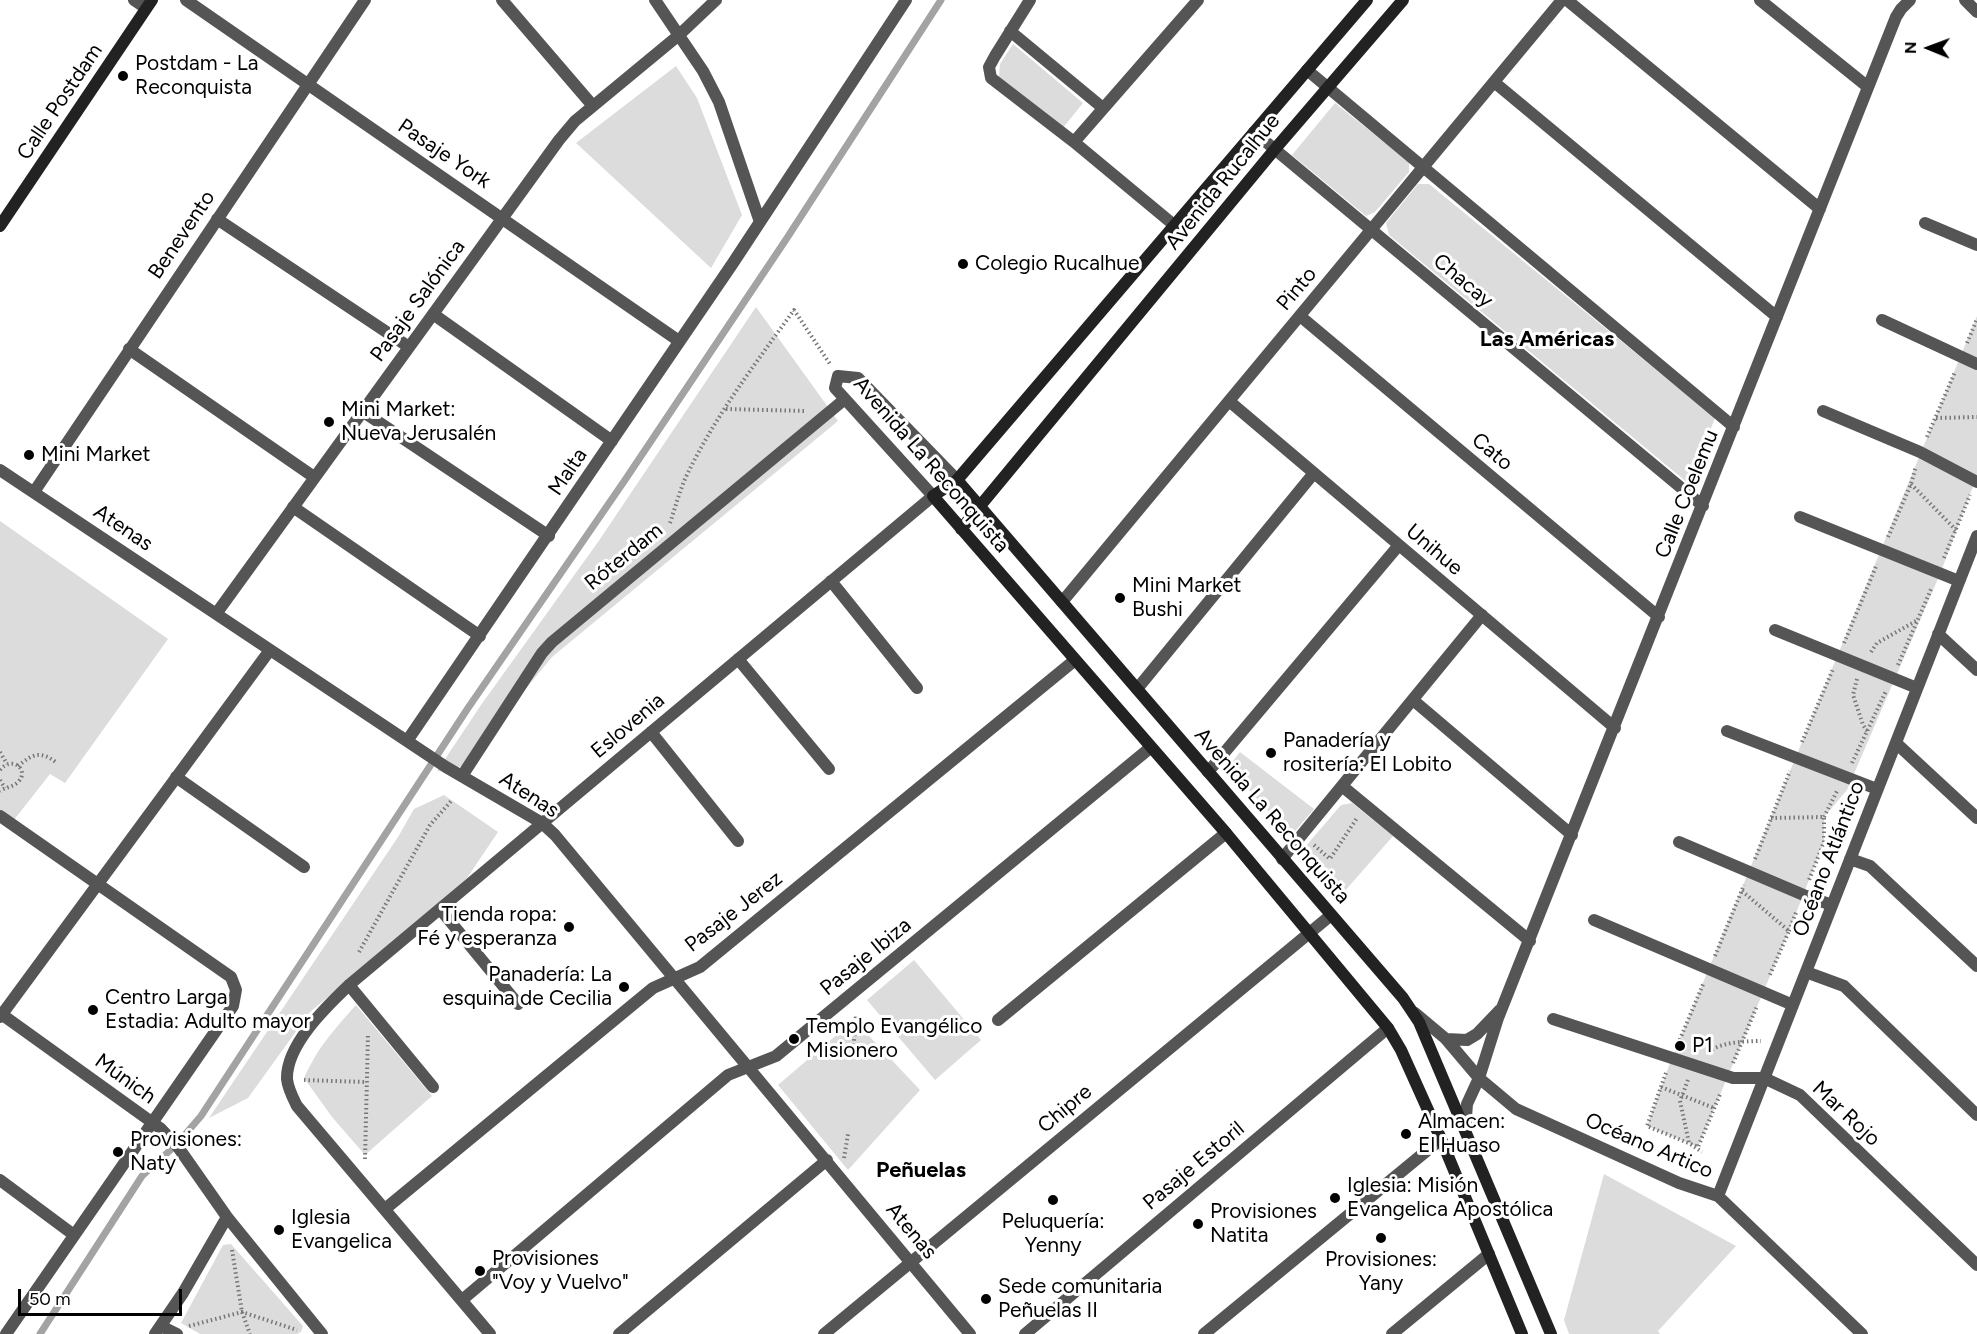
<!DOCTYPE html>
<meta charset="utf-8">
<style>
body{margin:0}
#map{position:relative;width:1977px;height:1334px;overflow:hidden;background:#fff;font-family:Figtree,sans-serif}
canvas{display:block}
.north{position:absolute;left:1899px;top:18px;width:60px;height:60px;-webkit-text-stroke:4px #fff;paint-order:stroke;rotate:271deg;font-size:16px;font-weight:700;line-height:24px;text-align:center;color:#000}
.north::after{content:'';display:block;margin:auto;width:21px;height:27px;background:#000;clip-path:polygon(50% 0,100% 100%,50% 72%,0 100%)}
.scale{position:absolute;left:18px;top:1289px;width:164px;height:27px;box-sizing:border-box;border:3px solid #000;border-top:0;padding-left:8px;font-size:18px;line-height:21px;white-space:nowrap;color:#000;-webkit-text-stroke:4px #fff;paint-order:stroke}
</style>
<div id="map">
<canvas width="1977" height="1334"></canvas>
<div class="north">N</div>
<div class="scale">50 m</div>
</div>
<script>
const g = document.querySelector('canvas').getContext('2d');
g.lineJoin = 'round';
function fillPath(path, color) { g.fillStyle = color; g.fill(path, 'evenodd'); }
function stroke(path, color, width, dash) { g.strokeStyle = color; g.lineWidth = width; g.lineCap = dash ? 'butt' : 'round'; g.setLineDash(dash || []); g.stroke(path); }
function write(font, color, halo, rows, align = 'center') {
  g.font = font + ' Figtree,sans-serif'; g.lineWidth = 6; g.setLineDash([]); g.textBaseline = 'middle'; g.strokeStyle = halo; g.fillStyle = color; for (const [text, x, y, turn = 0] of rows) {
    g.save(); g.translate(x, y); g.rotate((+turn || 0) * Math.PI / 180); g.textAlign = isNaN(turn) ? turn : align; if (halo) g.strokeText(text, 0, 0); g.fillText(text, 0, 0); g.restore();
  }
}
fillPath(new Path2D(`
 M1013 44 1083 103 1062 129 999 77 1000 64Z
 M676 66 697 98 742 215 711 268 576 143Z
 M1335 103 1409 162V172L1375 212 1366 216 1292 155Z
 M1418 184H1429L1715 418 1689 484 1389 235 1386 223Z
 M756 307 838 421 552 657 463 765 451 772 437 771 481 705 598 542Z
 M1977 316V476L1940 574 1847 790 1824 817V842L1789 931 1698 1147 1647 1126 1670 1063Z
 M0 521 168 639 65 783 50 774 10 825 0 818Z
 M1240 752 1314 809 1291 836 1228 767Z
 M444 795 498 832 467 878 415 924 310 1012 248 1098 209 1118 398 837 414 809Z
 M1352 803 1393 836 1344 892 1305 847 1341 805Z
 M914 960 981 1040 935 1080 867 1000Z
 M356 1005 432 1096 365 1155 332 1117 304 1078C318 1047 334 1030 356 1005Z
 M854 1020 920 1090 848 1170 778 1085Z
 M1604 1174 1736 1246 1658 1331 1660 1334H1569L1564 1320Z
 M231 1244 303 1326 301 1332 297 1334H200L181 1323 223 1245Z`), '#dcdcdc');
stroke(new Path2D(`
 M40 1334 142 1176 177 1144 201 1116 468 708 625 480 787 238 941 0`), '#a3a3a3', 7);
stroke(new Path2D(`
 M1967 343 1977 319
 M726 409 806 411
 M1936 418 1977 417
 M1927 437 1955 372
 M1911 484 1956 530
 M670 523C675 508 679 493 685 479 713 419 755 364 794 310L830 364
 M1888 537 1911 484 1916 466
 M1944 558 1970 495
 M1844 643 1877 564
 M1871 652 1877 643 1916 621
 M1898 665 1932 587
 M1857 679 1853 695 1863 725 1868 732
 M1802 742 1833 669
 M0 752 7 764
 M1852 763 1886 691
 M18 766C33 754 40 750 57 763
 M0 770C12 755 30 770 18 782 13 787 6 787 0 791
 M0 780 5 788
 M1824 817 1837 791
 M1771 818 1824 817V842L1809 880
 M1314 845 1330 859 1357 818
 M1755 859 1790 771
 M1742 891 1789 931 1769 977
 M1789 931 1797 910
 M359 952 430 825 452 800
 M1715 956 1744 885
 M1678 1044 1704 982
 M1709 1053C1717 1042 1748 1041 1761 1041
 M853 1054 856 1014
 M1733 1063 1757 1006
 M1666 1073 1647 1126 1698 1147 1721 1092
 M304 1080 365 1082
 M1688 1080 1680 1101 1689 1143 1702 1152
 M1661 1087 1714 1108
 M844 1158 848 1134
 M365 1159 368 1034
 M232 1250 242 1312 250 1334
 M189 1326 242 1312 297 1330`), '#777', 4, [1.5, 3]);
stroke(new Path2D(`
 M134 0 146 8
 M186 0 679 341
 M502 0 593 106
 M655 0 703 71 719 102 760 222
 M1030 0 995 56 989 67 991 78 1074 142 1174 225
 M1567 0 1820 209
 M1760 0 1868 87
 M1965 0 1977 12
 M1010 31 1103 108
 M1307 70 1734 427
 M1494 82 1777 317
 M1254 132 1703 506
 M1074 142 1198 0
 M217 219 409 347
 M1925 223 1977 245
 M433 314 612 441
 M1300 316 1659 617
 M1882 320 1977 364
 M129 349 314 477
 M1229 401 1615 728
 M362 411 549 536
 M1823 411 1920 452 1977 482
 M0 470 446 767 542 823 555 835 970 1334
 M34 492 365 0
 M293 507 480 636
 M1800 517 1959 581
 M831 581 917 688
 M1062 602 1562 0
 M216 614 559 140 575 121 679 35 716 0
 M1775 630 1917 688
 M1938 634 1977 670
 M738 659 829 769
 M1137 689 1314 473
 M1413 700 1572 835
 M1727 731 1877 789
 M651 732 738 841
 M407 741 733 263 906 0
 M1896 743 1977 818
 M1208 772 1399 545
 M462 776 542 653 552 642 845 399
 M176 777 304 867
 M1342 786 1530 941
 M0 816 231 977 236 990 233 1006 6 1334
 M1679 842 1806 896 1832 905
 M1282 859 1482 615
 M1850 859 1870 866 1977 966
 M440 909 518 1004
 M1594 920 1793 1005
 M1806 972 1844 986 1977 1115
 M349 985 433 1087
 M0 1013 160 1128 178 1147 227 1217 322 1334
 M1415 1013 1446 1039 1479 1078 1516 1109 1679 1183 1718 1196 1862 1334
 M0 1017 270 650
 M1553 1019 1733 1078H1764L1800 1095 1977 1265
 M998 1020 1226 833
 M1446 1039 1467 1040 1477 1034 1500 1010
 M1465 1130 1467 1104 1479 1078 1498 1018 1896 17 1901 9 1910 0
 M0 1180 74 1235
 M1718 1196 1977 536
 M385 1209 653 988 700 967 1075 660
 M462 1300 728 1075 776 1056 1150 748
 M161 1326 177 1334
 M155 1334 183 1293 227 1217
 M490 1334 297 1106C293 1098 288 1089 287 1079 286 1045 326 1007 349 985L933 496 835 388 838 376 858 378 957 480
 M619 1334 827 1160
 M824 1334 1331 915
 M1025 1334 1388 1028
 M1204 1334 1441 1139
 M1392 1334 1489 1254`), '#555', 12);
stroke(new Path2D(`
 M1367 0 957 480 933 496 1226 833 1388 1028 1401 1050 1441 1139 1522 1334
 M0 226 152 0
 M957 480 1403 998 1419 1022 1551 1334
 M961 529 1275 149 1403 0`), '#222', 12);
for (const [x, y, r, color] of [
 [123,76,6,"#000"],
 [963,264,6,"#000"],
 [329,422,6,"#000"],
 [29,455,6,"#000"],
 [1120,598,6,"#000"],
 [1271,753,6,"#000"],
 [569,927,6,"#000"],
 [624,987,6,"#000"],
 [93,1010,6,"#000"],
 [794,1039,6,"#000"],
 [1680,1046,6,"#000"],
 [1406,1134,6,"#000"],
 [118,1152,6,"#000"],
 [1335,1198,6,"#000"],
 [1053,1200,6,"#000"],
 [1198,1224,6,"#000"],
 [279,1230,6,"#000"],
 [1381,1238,6,"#000"],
 [480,1271,6,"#000"],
 [986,1299,6,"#000"]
]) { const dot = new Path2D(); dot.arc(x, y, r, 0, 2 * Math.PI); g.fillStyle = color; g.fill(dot); stroke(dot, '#fff', 2); }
write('21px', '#000', '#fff', [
 ["Postdam - La",135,64],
 ["Reconquista",135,88],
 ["Colegio Rucalhue",975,264],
 ["Mini Market:",341,410],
 ["Nueva Jerusalén",341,434],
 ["Mini Market",41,455],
 ["Mini Market",1132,586],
 ["Bushi",1132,610],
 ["Panadería y",1283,741],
 ["rositería: El Lobito",1283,765],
 ["Tienda ropa:",557,915,"right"],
 ["Fé y esperanza",557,939,"right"],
 ["Panadería: La",612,975,"right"],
 ["esquina de Cecilia",612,999,"right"],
 ["Centro Larga",105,998],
 ["Estadia: Adulto mayor",105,1022],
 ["Templo Evangélico",806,1027],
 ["Misionero",806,1051],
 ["P1",1692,1046],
 ["Almacen:",1418,1122],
 ["El Huaso",1418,1146],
 ["Provisiones:",130,1140],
 ["Naty",130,1164],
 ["Iglesia: Misión",1347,1186],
 ["Evangelica Apostólica",1347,1210],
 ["Provisiones",1210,1212],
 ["Natita",1210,1236],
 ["Iglesia",291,1218],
 ["Evangelica",291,1242],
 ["Peluquería:",1053,1222,"center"],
 ["Yenny",1053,1246,"center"],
 ["Provisiones",492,1259],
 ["\"Voy y Vuelvo\"",492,1283],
 ["Provisiones:",1381,1260,"center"],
 ["Yany",1381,1284,"center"],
 ["Sede comunitaria",998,1287],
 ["Peñuelas II",998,1311]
], 'left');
write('21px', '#000', '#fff', [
 ["Calle Postdam",60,102,-56],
 ["Pasaje York",444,154,34],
 ["Avenida Rucalhue",1223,182,-51],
 ["Benevento",182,235,-56],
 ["Chacay",1463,281,40],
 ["Pinto",1297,289,-50],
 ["Pasaje Salónica",418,301,-54],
 ["Cato",1492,452,40],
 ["Avenida La Reconquista",931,465,49],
 ["Malta",568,472,-56],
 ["Calle Coelemu",1687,494,-68],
 ["Atenas",123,528,34],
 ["Unihue",1434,550,40],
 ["Róterdam",624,557,-39],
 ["Eslovenia",628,726,-40],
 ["Atenas",529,795,33],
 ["Avenida La Reconquista",1272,816,49],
 ["Océano Atlántico",1829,859,-69],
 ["Pasaje Jerez",734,912,-38],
 ["Pasaje Ibiza",866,957,-39],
 ["Múnich",125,1079,36],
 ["Chipre",1065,1109,-40],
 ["Mar Rojo",1846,1114,43],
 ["Océano Artico",1649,1146,23],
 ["Pasaje Estoril",1194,1166,-40],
 ["Atenas",911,1231,50]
]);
write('bold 22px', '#000', '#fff', [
 ["Las Américas",1547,340],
 ["Peñuelas",921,1171]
]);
</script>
